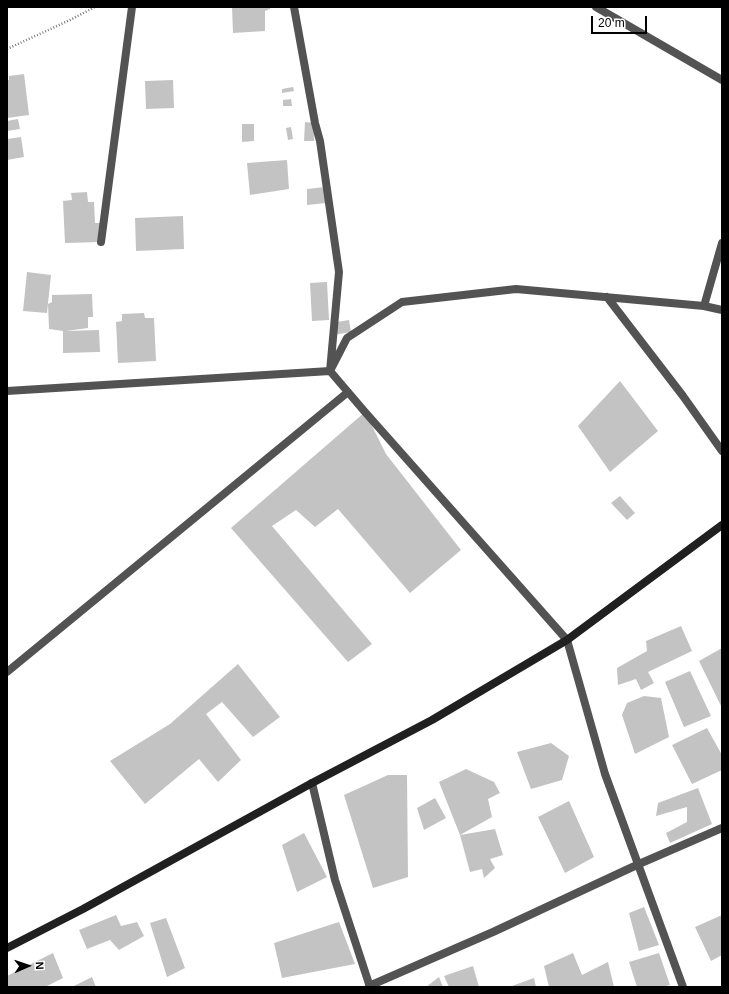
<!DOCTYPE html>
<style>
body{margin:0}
#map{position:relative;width:729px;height:994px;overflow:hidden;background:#fff;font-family:Helvetica,sans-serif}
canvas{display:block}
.frame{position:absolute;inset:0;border:8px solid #000;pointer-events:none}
.north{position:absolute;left:8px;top:946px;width:40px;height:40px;-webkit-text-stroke:3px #fff;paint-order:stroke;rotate:88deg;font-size:11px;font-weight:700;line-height:16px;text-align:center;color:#000}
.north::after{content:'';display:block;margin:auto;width:14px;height:18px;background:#000;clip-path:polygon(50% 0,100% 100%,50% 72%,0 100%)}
.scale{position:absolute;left:591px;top:16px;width:56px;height:18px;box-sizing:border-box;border:2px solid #000;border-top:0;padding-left:5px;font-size:12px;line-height:14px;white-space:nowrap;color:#000;-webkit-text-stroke:3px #fff;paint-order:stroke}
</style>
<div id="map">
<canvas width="729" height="994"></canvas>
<div class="frame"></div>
<div class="north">N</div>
<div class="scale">20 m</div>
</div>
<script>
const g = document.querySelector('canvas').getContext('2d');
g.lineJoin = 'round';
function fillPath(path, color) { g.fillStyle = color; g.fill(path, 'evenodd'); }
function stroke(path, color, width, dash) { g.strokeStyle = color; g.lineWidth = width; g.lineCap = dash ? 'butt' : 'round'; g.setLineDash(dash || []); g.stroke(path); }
fillPath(new Path2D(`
 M232 7H270V9L265 11V31L233 33Z
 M24 74 29 115 7 118V80H9V76Z
 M173 80 174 108 146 109 145 81Z
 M293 87 294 91 282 93V89Z
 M291 99 292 106H283V100Z
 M18 119 20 129 7 131V121Z
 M305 122 315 123 314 141H304Z
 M242 124H254V141L242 142Z
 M291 127 293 139 288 140 286 128Z
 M21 137 24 157 7 160V139Z
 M287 160 289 189 250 195 247 163Z
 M325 187 326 203 307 205V189Z
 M87 192 88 202H94L95 223H100L101 242 65 243 63 201 72 200 71 193Z
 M183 216 184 249 136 251 135 218Z
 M27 272 51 275 47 313 23 311Z
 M327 282 329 320 312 321 310 283Z
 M92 294 93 317H88V328L66 331 99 330 100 352 63 353V331L49 329 48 304 52 302V295Z
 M144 313 145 318H154L156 361 118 363 116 322 122 321V314Z
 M349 320 351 332 333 335 331 323Z
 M620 381 658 431 610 472 578 426Z
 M365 412 386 454 461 550 410 593 338 509 315 527 296 510 272 526 372 644 348 662 231 528Z
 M620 496 635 513 627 520 611 503Z
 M681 626 692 651 648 672 654 683 641 690 636 679 618 685 617 668 647 651 646 641Z
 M722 648V708L699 661Z
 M238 664 280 717 253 737 222 702 206 714 241 760 218 782 199 759 145 804 110 761 170 724Z
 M690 671 711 716 684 727 665 682Z
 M644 696 661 698 669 737 635 754 622 715 627 703Z
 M707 728 722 755V770L692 784 672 745Z
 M551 743 569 756 562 780 531 789 517 752Z
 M466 769 494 782 500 793 488 799 492 817 460 835 495 829 503 855 490 859 495 868 484 878 482 869 470 872 460 835 439 782Z
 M388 775H407L408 877 373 888 344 795Z
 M698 788 712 824 670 843 666 833 687 822V807L656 816 658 803Z
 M435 798 446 818 424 830 417 808Z
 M569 801 594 857 565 873 538 817Z
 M304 833 327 877 297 892 282 845Z
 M644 907 659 945 639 951 629 913Z
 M116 915 121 926 137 922 144 936 119 950 110 940 87 949 79 930Z
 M722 915V955L711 961 695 927Z
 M166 918 185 968 167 977 150 923Z
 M339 922 355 964 282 978 274 943Z
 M53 953 63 978 45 987H7V976Z
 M573 953 582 975 608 962 614 987H549L544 966Z
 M659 953 670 985 662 987H637L629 962Z
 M473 966 479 987H449L444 976Z
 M92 977 96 987H72Z
 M439 977 443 987H426Z
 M534 978 536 987H509Z`), '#c3c3c3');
stroke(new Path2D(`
 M7 49 70 20 95 7`), '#757575', 2.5, [1, 2]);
stroke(new Path2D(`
 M294 7 315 123 320 141 339 272 330 371 347 338 402 302 516 289 704 306 722 310
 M596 7 722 80
 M101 242 132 7
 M607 297 683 396 722 451
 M704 306 722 243
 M7 391 330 371 365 412 567 640 605 774 683 987
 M7 672 348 392
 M312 783 335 880 370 987
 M369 986 493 932 639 864 722 828`), '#535353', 8);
stroke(new Path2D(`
 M7 948 83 909 312 783 432 720 567 640 722 525`), '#202020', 8);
</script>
